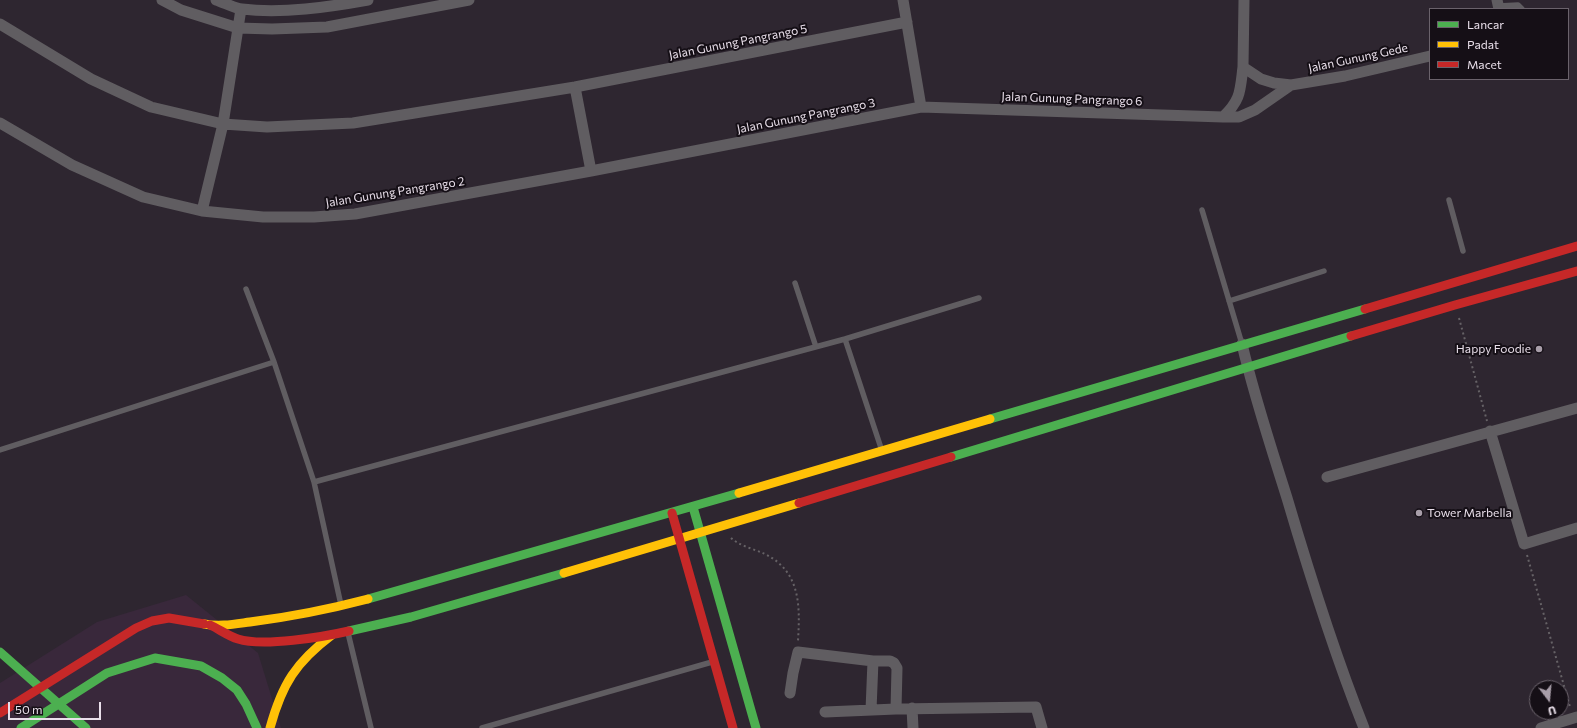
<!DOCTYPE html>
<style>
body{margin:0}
#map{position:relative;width:1577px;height:728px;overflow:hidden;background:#2e2630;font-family:Commissioner,sans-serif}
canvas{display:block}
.legend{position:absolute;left:1429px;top:8px;width:140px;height:72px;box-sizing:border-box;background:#150f16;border:1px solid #6a626b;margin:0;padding:5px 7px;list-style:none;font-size:12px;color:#e9dfea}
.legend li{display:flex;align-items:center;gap:8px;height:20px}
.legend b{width:20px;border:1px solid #6a626b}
.north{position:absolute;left:1529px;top:680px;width:40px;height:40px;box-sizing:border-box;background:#150f16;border:1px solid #6a626b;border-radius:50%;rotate:164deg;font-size:11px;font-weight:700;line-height:16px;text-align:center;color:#e9dfea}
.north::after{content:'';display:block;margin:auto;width:14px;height:18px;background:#a89ea9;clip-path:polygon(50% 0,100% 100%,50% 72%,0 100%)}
.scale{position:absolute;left:8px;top:702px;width:93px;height:18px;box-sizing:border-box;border:2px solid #e9dfea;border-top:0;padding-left:5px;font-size:12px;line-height:14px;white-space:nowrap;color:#e9dfea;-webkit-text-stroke:3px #150f16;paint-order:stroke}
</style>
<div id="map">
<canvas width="1577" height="728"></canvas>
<ul class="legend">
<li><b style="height:5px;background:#4caf50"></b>Lancar</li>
<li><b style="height:5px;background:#ffc107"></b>Padat</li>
<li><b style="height:5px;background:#c62828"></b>Macet</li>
</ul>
<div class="north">U</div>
<div class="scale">50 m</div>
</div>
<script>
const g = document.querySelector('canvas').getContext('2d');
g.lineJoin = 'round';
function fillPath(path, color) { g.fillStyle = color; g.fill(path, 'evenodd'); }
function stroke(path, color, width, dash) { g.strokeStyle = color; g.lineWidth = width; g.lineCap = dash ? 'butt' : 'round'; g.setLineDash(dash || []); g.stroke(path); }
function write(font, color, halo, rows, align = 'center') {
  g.font = font + ' Commissioner,sans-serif'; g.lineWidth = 4; g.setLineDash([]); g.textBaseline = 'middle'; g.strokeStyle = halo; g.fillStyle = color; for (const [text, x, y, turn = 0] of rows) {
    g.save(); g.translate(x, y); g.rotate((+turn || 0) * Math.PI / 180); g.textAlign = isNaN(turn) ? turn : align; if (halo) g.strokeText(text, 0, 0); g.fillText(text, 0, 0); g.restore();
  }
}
fillPath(new Path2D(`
 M186 595 258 653 281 728H0V683L97 622Z`), '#39283b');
stroke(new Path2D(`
 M1459 318 1487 421
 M731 538C740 546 754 549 765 554 801 572 800 606 798 641
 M1527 555 1570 707`), '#666266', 2, [2, 3]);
stroke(new Path2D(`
 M1499 6 1518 5 1522 9
 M1449 200 1463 251
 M1202 210 1242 344
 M795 283 816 347
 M246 289 274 362 314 482
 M1229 301 1324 271
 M845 339 882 451
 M0 450 274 362
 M341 605 314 482 845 339 979 298
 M348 633 371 728
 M482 728 712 662`), '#605d61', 5.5);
stroke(new Path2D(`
 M162 0 181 10 238 28 272 29 327 27 469 0
 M216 0C225 3 234 8 242 9 282 14 329 7 368 0
 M903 0 921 107
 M1497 0 1499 9
 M0 24 91 79 151 107 223 124 267 127 353 123 575 87 907 22
 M1243 67 1244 0
 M1291 85 1255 110 1239 117H1223C1241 100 1240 91 1243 67L1261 79 1274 83 1291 85 1345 76 1430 56
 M575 87 591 171
 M0 123 72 165 143 197 202 211 263 217H314L355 214 591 171 921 107 1223 117
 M202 211 223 124 241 9
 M1242 344C1254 396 1271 447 1287 498 1310 576 1334 653 1364 728
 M1490 431 1524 544 1577 528
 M1327 477 1577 408
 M790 693 793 673 798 652 873 661H890L894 663 897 668 896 709
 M912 708 913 728
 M871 710 873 661
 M825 712 896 709 1036 707 1042 728
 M1541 728 1577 717`), '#605d61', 11);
stroke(new Path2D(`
 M990 419 1365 309
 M951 457 1351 336
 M693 507 756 728
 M368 599 739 493
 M349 631 411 617 564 573
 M0 652 86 728
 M21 728 107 673 155 658 201 666 222 678 237 690 246 704 257 728`), '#4caf50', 9);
stroke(new Path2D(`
 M739 493 990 419
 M564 573 799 503
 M204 624C220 627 235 624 250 622 290 617 330 609 368 599
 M270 728C282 684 296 662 332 635`), '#ffc107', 9);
stroke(new Path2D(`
 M1365 309 1577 246
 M1351 336 1455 305 1577 271
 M799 503 951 457
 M672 513 733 728
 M210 625C219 629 228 636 238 639 263 647 323 637 349 631
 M0 713 136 628 152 621 169 618 204 624`), '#c62828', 9);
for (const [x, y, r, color] of [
 [1539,349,4,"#a89ea9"],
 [1419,513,4,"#a89ea9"]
]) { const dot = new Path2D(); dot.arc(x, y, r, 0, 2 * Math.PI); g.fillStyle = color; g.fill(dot); stroke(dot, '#150f16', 1.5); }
write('12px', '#e9dfea', '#150f16', [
 ["Jalan Gunung Pangrango 5",738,42,-11],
 ["Jalan Gunung Gede",1358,58,-12],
 ["Jalan Gunung Pangrango 6",1072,99,2],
 ["Jalan Gunung Pangrango 3",806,116,-11],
 ["Jalan Gunung Pangrango 2",395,192,-9]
]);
write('12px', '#e9dfea', '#150f16', [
 ["Happy Foodie",1531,349],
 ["Tower Marbella",1427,513,"left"]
], 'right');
</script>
